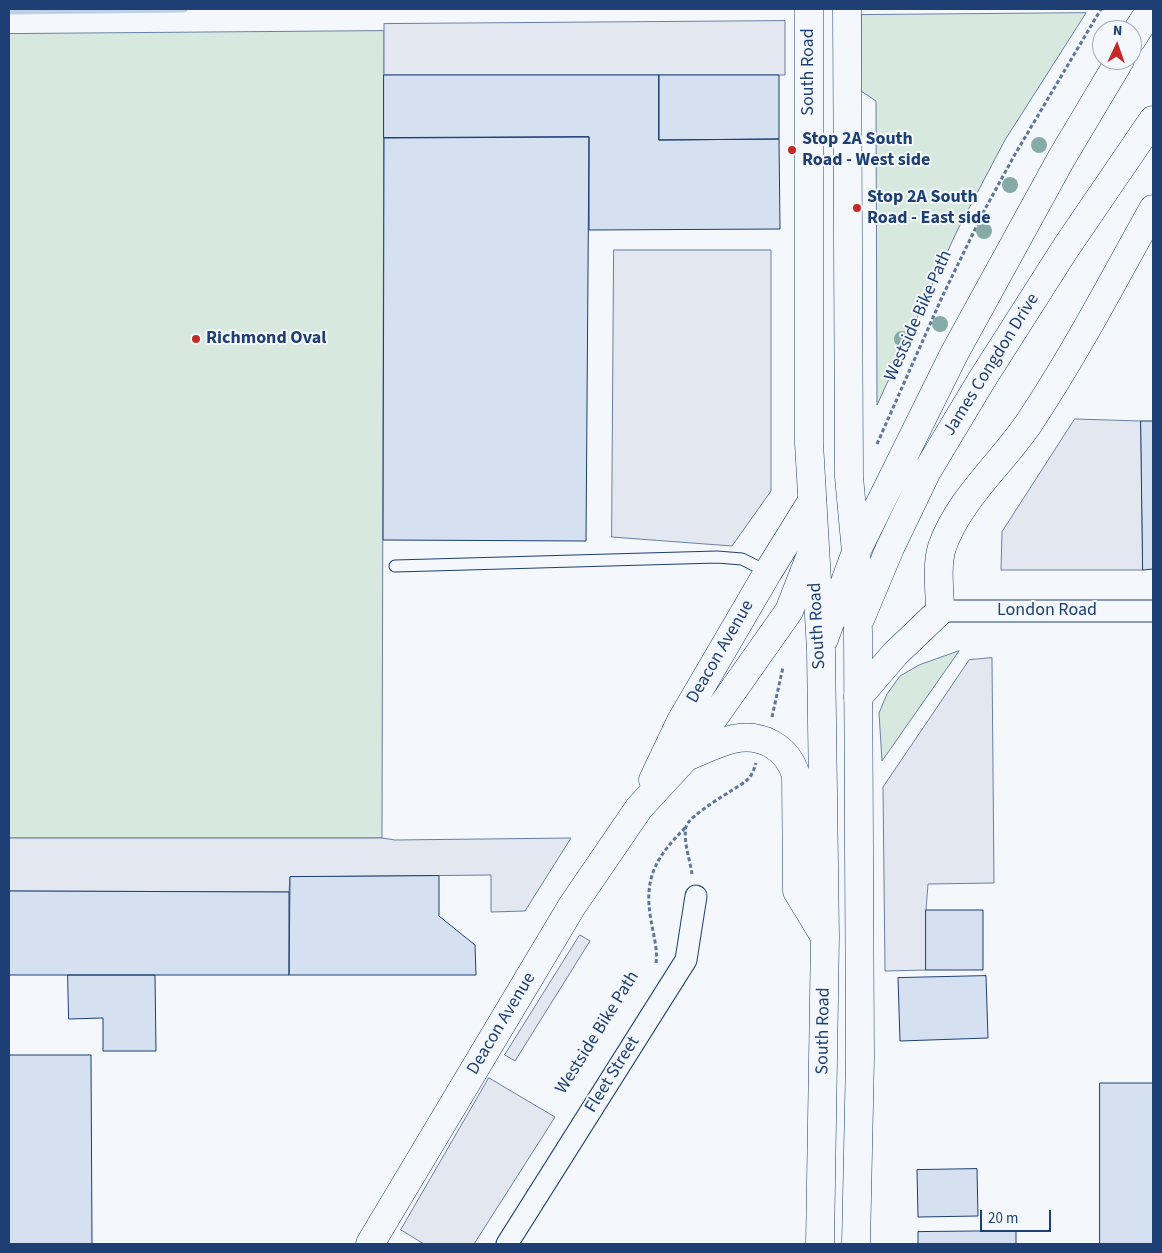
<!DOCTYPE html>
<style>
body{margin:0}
#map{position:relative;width:1162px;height:1253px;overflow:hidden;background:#f4f7fb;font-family:"Source Sans 3",sans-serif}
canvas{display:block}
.frame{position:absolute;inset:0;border:10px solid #1d3f73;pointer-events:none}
.north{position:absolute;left:1092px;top:20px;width:50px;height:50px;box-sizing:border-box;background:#f4f7fb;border:1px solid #9eadc5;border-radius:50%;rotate:3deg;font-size:14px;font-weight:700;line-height:20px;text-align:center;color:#1d3f73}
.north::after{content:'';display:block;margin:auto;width:18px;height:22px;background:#c62828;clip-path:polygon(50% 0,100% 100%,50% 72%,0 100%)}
.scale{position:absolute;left:980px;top:1210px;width:71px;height:22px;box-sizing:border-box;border:2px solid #1d3f73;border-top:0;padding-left:6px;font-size:15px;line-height:18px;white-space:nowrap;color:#1d3f73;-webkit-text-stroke:4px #f4f7fb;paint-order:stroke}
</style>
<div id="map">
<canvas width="1162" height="1253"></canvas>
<div class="frame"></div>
<div class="north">N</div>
<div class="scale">20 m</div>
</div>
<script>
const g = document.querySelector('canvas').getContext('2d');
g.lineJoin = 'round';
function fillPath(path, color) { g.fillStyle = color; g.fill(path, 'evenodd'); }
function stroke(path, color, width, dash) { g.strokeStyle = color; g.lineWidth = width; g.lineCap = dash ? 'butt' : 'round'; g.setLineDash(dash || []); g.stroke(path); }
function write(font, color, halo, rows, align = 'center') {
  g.font = font + ' "Source Sans 3",sans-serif'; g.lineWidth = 4; g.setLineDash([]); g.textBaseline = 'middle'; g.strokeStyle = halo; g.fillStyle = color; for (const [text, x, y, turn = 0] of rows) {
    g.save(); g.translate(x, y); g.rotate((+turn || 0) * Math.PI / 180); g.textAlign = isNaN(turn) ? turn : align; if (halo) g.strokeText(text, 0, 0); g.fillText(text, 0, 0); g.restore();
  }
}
const green = new Path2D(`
 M1086 13 1005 140 957 231 877 405 876 101 861 91V15Z
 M384 31 382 838H9V34Z
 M959 651 882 761 879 713 887 694 900 676 919 665Z`);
fillPath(green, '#d7e8df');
stroke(green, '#687fa3', 1);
const parking = new Path2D(`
 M785 21V75H384V24Z
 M614 250H771V491L732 546 612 537Z
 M1075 419 1141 421 1143 570H1001L1002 532Z
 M992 658 994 883 928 884 926 910V970L885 971 883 787 969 660Z
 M9 838H382L395 840 571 838 525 911 491 912V875L290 877 289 892 9 891Z
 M580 935 590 941 515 1061 505 1055Z
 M489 1078 555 1117 474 1244H424L401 1230Z`);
fillPath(parking, '#e3e8f0');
stroke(parking, '#687fa3', 1);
stroke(new Path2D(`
 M9 11 184 9`), '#bed0e5', 7);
const building = new Path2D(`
 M384 75H659V140L779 139 780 229 589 230V137L384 138Z
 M659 75H779V139L659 140Z
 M589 137 586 541 383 540 384 138Z
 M1141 421H1153V569L1143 570Z
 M439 876V916L475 945 476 975H289L290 877Z
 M9 891 289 892V975H9Z
 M926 910H983V970H926Z
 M68 975H155L156 1051H103V1018L69 1019Z
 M986 976 988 1038 900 1041 898 978Z
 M9 1055H91L92 1244H9Z
 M1100 1083H1153V1244H1100Z
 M977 1169 978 1216 918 1217 917 1170Z
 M1016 1231V1244H918V1232Z`);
fillPath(building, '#d5e0f0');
stroke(building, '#1d3f73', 1);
const service = new Path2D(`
 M395 566 717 557 742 559 768 572`);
const minor = new Path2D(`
 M940 611H1153
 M507 1244 686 960 696 896`);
const tertiary = new Path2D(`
 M858 697 895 654 940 611C940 591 936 567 942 547 959 499 1001 464 1029 423 1075 354 1113 281 1153 209
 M653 780 681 721 768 572 812 501
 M370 1244 572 906 639 808 686 757 789 611 814 547`);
const trunk = new Path2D(`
 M809 9V443L821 650 825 937 820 1244
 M847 9 849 477 856 552 858 633 860 1058 856 1244
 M1132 39 1151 9
 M861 617 890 548 927 471 981 381 1065 249 1153 120
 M824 639 856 552 954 354 1061 159 1120 60
 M686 757C701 751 717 743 733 739 762 733 787 747 796 775L797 891 825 937`);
stroke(service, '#1d3f73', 13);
stroke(minor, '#1d3f73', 23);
stroke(tertiary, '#1d3f73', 29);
stroke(trunk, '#1d3f73', 29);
stroke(new Path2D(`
 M877 444 943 295 984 211 1014 156 1101 9
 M772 717 783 667
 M692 874C690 860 683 841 686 827 689 814 735 790 747 780 752 776 754 769 756 763
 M656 963C658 949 653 934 651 920 643 877 657 856 686 827`), '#5e769c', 3, [4, 2.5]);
stroke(service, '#f4f7fb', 11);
stroke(minor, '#f4f7fb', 21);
stroke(tertiary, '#f4f7fb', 28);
stroke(trunk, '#f4f7fb', 28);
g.fillStyle = '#86aba6';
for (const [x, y] of [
 [1039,145],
 [1010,185],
 [984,231],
 [940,324],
 [902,339]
]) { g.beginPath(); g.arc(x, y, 8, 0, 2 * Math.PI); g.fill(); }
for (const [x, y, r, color] of [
 [792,150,5,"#c62828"],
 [857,208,5,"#c62828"],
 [196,339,5,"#c62828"]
]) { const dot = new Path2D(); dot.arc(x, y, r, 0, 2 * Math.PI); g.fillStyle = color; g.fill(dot); stroke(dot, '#f4f7fb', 2); }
write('18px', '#1d3f73', '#f4f7fb', [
 ["South Road",809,72,-90],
 ["Westside Bike Path",919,316,-66],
 ["James Congdon Drive",992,365,-58],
 ["London Road",1047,611],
 ["South Road",818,626,-93],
 ["Deacon Avenue",721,652,-60],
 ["Deacon Avenue",502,1024,-59],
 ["South Road",824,1031,-89],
 ["Westside Bike Path",598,1033,-58],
 ["Fleet Street",613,1075,-58]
]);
write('bold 18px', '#1d3f73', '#f4f7fb', [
 ["Stop 2A South",802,140],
 ["Road - West side",802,161],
 ["Stop 2A South",867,198],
 ["Road - East side",867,219],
 ["Richmond Oval",206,339]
], 'left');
</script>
